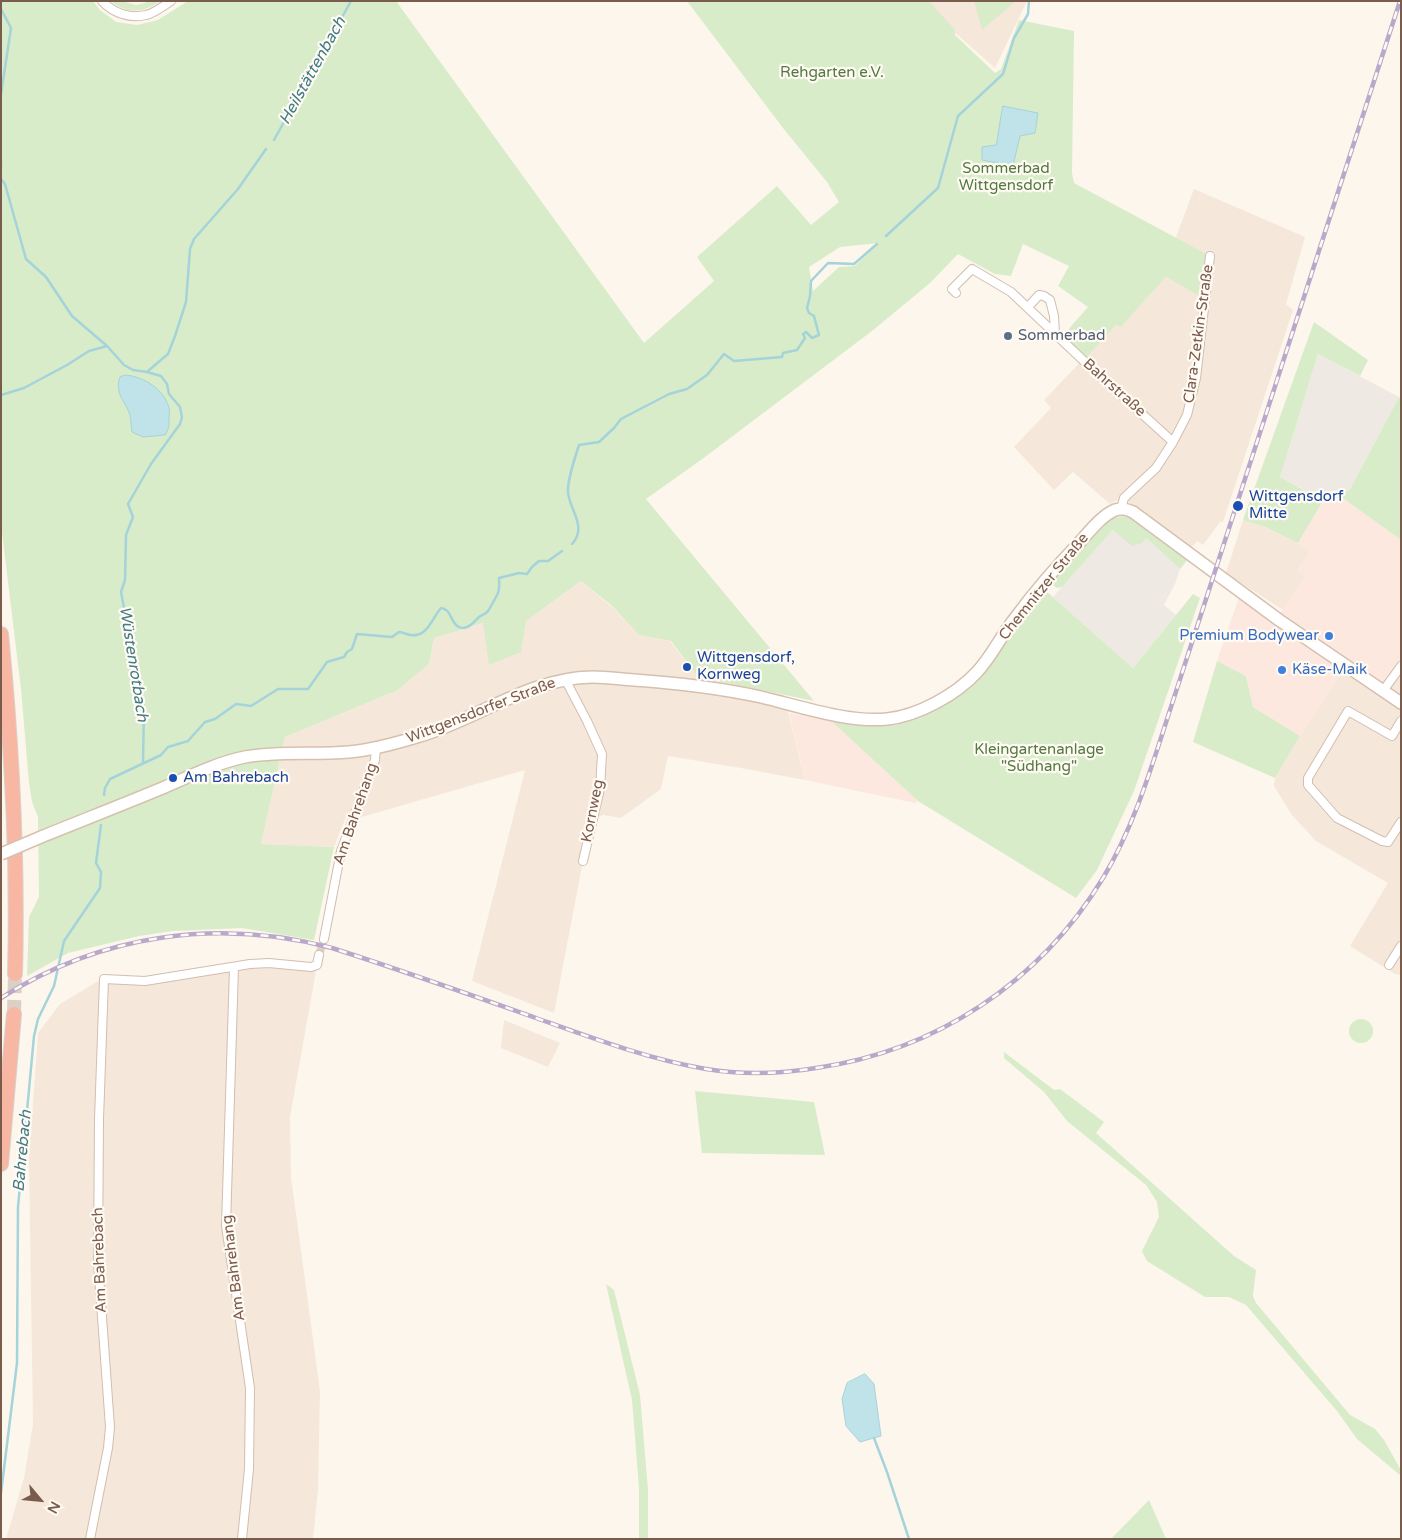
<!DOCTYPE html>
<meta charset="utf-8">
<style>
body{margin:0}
#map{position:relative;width:1402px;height:1540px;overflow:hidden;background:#fdf6ec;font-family:"Varela Round",sans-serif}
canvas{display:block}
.frame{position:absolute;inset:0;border:2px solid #7a5c4d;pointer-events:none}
.north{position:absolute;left:15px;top:1475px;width:50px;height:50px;-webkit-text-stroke:4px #fffaf3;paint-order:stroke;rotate:118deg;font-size:14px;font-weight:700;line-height:20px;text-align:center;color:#7a5c4d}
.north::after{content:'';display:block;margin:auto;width:18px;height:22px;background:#7a5c4d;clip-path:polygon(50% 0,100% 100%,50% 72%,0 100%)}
</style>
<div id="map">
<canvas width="1402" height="1540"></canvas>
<div class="frame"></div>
<div class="north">N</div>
</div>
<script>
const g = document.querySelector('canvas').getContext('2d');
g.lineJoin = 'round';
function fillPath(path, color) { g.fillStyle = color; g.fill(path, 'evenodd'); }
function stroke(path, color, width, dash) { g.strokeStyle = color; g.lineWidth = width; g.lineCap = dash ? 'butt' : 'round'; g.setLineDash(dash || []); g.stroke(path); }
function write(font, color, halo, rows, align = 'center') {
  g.font = font + ' "Varela Round",sans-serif'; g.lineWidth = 4.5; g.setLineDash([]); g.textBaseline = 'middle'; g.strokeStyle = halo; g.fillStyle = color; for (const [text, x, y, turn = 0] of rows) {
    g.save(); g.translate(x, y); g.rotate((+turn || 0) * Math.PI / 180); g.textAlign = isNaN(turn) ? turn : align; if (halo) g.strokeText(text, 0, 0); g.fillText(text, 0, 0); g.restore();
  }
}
fillPath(new Path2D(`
 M927 1H1027L995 68 952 30Z
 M1194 189 1305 237 1286 304 1293 310 1223 522H1220L1203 545 1197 541 1191 548 1127 501H1115L1110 504 1073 472 1054 490 1014 447 1051 408 1044 400 1116 325 1121 327 1166 277 1205 298 1176 237Z
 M1243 520 1265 527 1298 543 1311 551 1298 570 1305 576 1283 610 1226 573Z
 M581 581 611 606 639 635 670 641 698 677 784 695 805 780 741 768 668 756 661 789 621 818 603 815 593 820 583 861 554 1013 472 981 525 770 358 818 346 817 334 847 261 844 285 737 398 690 429 664 434 638 483 623 526 621Z
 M1401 657V975L1395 974 1350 946 1388 883 1316 841 1292 815 1274 786 1275 778 1300 736 1348 662 1385 679Z
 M269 965 316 971 290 1117 291 1177 320 1391 318 1489 313 1539H6L24 1478 33 1424 29 1159 38 1033 60 1004 100 980 146 982Z
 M504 1020 560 1043 548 1067 501 1048Z`), '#f5e8da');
fillPath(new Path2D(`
 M1340 496 1401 540V657L1385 679 1378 681 1348 662 1300 736 1253 707 1246 676 1217 661 1239 597 1275 621 1305 576 1298 571 1310 551 1298 543 1323 501 1330 504Z
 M789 713 831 721 918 801 915 803 805 780Z`), '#fde8e0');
fillPath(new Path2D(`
 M1318 354 1399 397 1350 489 1330 504 1280 477Z
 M1113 530 1146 538 1180 569 1175 584 1164 605 1176 615 1133 668 1053 597Z`), '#efe9e4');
fillPath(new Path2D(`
 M1 1H93L100 10 116 22 137 25 158 20 188 1H396L644 343 714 281 697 257 777 186 811 225 839 202 827 182 783 128 687 1H929L955 30V35L995 73 992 75 1001 69 1019 20 1074 31 1072 173 1074 183 1210 256 1205 299 1166 277 1121 327 1116 325 1083 361 1060 339 1088 307 1058 286 1069 266 1023 244 1011 276 995 274 958 254 930 283 872 331 705 457 646 499 814 701 698 677 671 641 639 635 611 605 581 581 526 621 521 652 489 665 483 623 434 638 429 664 398 690 285 737 261 844 334 847 314 940 242 928 173 931 139 936 68 953 27 976 29 917 39 897 38 817 32 802 29 783 21 689 1 524ZM879 243 855 266 839 267 813 291 809 267 840 247Z
 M110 1H122L136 5 152 1H160C142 14 128 14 110 1Z
 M974 1H1016L982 30Z
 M1314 322 1368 360 1360 376 1318 354 1280 477 1323 501 1298 543 1265 527 1243 520Z
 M1399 397 1401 398V540L1340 496 1350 489Z
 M1123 516 1129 517 1136 521 1188 559 1180 569 1146 538 1142 543 1132 546 1113 530 1062 587 1057 588 1051 584 1052 580 1101 525 1110 519Z
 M1045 590 1133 668 1193 594 1200 598 1134 791 1097 870 1076 898 918 801 831 721 896 725 947 703 969 689 990 665 1016 624Z
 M1217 661 1246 676 1253 707 1300 736 1275 778 1193 742Z
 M1349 1031a12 12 0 1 1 24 0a12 12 0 1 1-24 0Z
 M1004 1052 1054 1090 1060 1089 1104 1122 1096 1133 1234 1256 1256 1270 1253 1296 1256 1303 1350 1415 1375 1429 1384 1440 1401 1470V1476L1357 1439 1337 1411 1246 1305 1229 1297H1205L1147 1261 1142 1251 1159 1217 1157 1202 1146 1185 1067 1121 1044 1092 1004 1058Z
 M695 1091 814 1102 825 1155 702 1153Z
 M606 1284 614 1290 640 1395 648 1490V1539H639V1488L632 1400Z
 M1149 1500 1166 1539H1111Z`), '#d8ecc9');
const water = new Path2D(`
 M1003 106 1038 113 1035 133 1020 136 1013 166 982 160V147L996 145Z
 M126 375C144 377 164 389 169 408 170 411 169 416 169 420 169 426 169 429 165 435L143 437 132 432C131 426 131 420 130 415 125 400 114 394 120 377Z
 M865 1374 874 1384 881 1436 860 1442 846 1426 842 1399 847 1383Z`);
fillPath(water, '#bfe3e8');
stroke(water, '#a5d3da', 1);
stroke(new Path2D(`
 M1 9 11 28 1 94
 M274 140 351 1
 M1 160V168
 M1 179 5 184 26 259 46 277 72 316 107 346 124 365 133 370 147 372 161 376 167 384 169 394 180 407 182 417 180 424 151 464 128 504 133 517 126 535 125 580 121 592 144 709 143 763
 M886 236 938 188 958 116 1003 74 1014 38 1028 14 1029 1
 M148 371 168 354 175 336 186 302 190 249 194 239 238 189 266 149
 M1 395 24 388 67 365 89 351 107 346
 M572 544C588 527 569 509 568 492 567 483 576 454 579 445L599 442 614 428 621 419 669 394 687 389 707 375 724 354 734 361 782 357 783 353 797 350 805 338 803 334 806 332 812 338 819 335 814 316 809 313 807 308 810 296 811 281 828 263 854 264 877 244
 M104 795 105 788 110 779 161 755 168 747 188 741 205 722 215 719 236 704 251 706 278 689H308L327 662 344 657 347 652 352 649 357 634 392 637 399 632C403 632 407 635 411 635 428 637 432 618 441 608 452 609 450 623 459 627 467 631 474 622 479 617 482 615 486 614 488 611 492 605 495 599 498 593 500 588 499 583 499 578L519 573 527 574 532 567 539 561H548L562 551
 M874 1438 887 1472 909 1539
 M1 1493 17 1363 18 1207 34 1036 38 1019 54 986 64 941 100 888 101 872 96 863 101 825`), '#a5d3da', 2.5);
stroke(new Path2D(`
 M319 955 324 939`), '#dcd0c4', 8, [8, 4]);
stroke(new Path2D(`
 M14 1014 15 974`), '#dcd0c4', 14, [14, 7]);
const street = new Path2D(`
 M102 1C113 13 130 19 146 15 155 13 163 6 171 1
 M956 293 952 289 972 269 1011 292 1086 363 1173 442
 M1028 307 1039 295 1044 296 1050 300 1054 316 1055 334
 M1121 509 1124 498 1156 468 1173 442 1187 415 1196 378 1210 256
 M565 679 587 721 602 754 600 789 583 861
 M1383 691 1401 666
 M1401 721 1392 736 1348 711 1308 778V785L1337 818 1382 841 1388 842 1401 822
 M324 939 341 851 375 760 376 748
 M1389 965 1401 946
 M234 967 226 1226 250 1388 249 1469 242 1539
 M90 1539 108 1448 110 1427 98 1262 99 1119 104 979 145 981 250 964 269 963 311 967 317 965 319 955`);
const secondary = new Path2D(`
 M41 837C83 820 124 804 165 787 190 776 219 762 245 757 279 751 315 755 349 752 373 750 397 743 420 736 478 719 529 678 592 677 606 677 620 679 634 680 677 683 720 688 761 697 799 706 848 723 887 719 918 716 957 694 977 672 992 656 1002 634 1016 617 1035 591 1057 566 1079 543 1089 532 1101 516 1115 510 1122 508 1126 509 1133 512L1279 620 1401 703`);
const highway = new Path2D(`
 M1 634C12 747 18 860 15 974
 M1 1164 14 1014`);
stroke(street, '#d1beb0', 10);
stroke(secondary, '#d6c0b0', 14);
stroke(highway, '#dad1cd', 16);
stroke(street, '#fff', 8);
stroke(secondary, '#fff', 11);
stroke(highway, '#f7b7a3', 14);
const rail = new Path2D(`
 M1 998C101 934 218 918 332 948 401 970 468 994 536 1018 592 1038 648 1059 706 1069 742 1075 780 1074 816 1068 936 1051 1040 982 1103 878 1135 825 1152 765 1171 707L1400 1`);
stroke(rail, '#b9a8c9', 4.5);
stroke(rail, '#fffaf3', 2.5, [8]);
const secondaryBridge = new Path2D(`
 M1 854 41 837`);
stroke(secondaryBridge, '#d6c0b0', 14, []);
stroke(secondaryBridge, '#fff', 11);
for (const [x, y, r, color] of [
 [1008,336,5,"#5c6f8a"],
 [1238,506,6,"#1a4fb4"],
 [1329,636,5,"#3f7fe0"],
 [687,667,5,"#1a4fb4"],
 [1282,670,5,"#3f7fe0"],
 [173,778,5,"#1a4fb4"]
]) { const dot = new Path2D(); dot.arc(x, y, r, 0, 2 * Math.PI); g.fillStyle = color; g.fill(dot); stroke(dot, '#fffaf3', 2); }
write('15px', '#537a41', '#fffaf3', [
 ["Rehgarten e.V.",832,73],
 ["Sommerbad",1006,169],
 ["Wittgensdorf",1006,186],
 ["Kleingartenanlage",1039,750],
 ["\"Südhang\"",1039,767]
]);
write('15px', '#7a5c4d', '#fffaf3', [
 ["Clara-Zetkin-Straße",1199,334,-82],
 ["Bahrstraße",1114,388,42],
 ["Chemnitzer Straße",1044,587,-51],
 ["Wittgensdorfer Straße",481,711,-21],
 ["Kornweg",593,811,-79],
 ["Am Bahrehang",356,814,-71],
 ["Am Bahrebach",100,1260,-92],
 ["Am Bahrehang",234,1268,-97]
]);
write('15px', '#4e5e75', '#fffaf3', [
 ["Sommerbad",1018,336]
], 'left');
write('15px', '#164399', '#fffaf3', [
 ["Wittgensdorf",1249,497],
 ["Mitte",1249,514],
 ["Wittgensdorf,",697,658],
 ["Kornweg",697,675],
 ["Am Bahrebach",183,778]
], 'left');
write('15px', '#366cbe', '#fffaf3', [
 ["Premium Bodywear",1319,636],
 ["Käse-Maik",1292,670,"left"]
], 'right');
write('italic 16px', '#437c86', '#fffaf3', [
 ["Heilstättenbach",313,71,-61],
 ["Wüstenrotbach",133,664,81],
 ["Bahrebach",23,1151,-85]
]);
</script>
